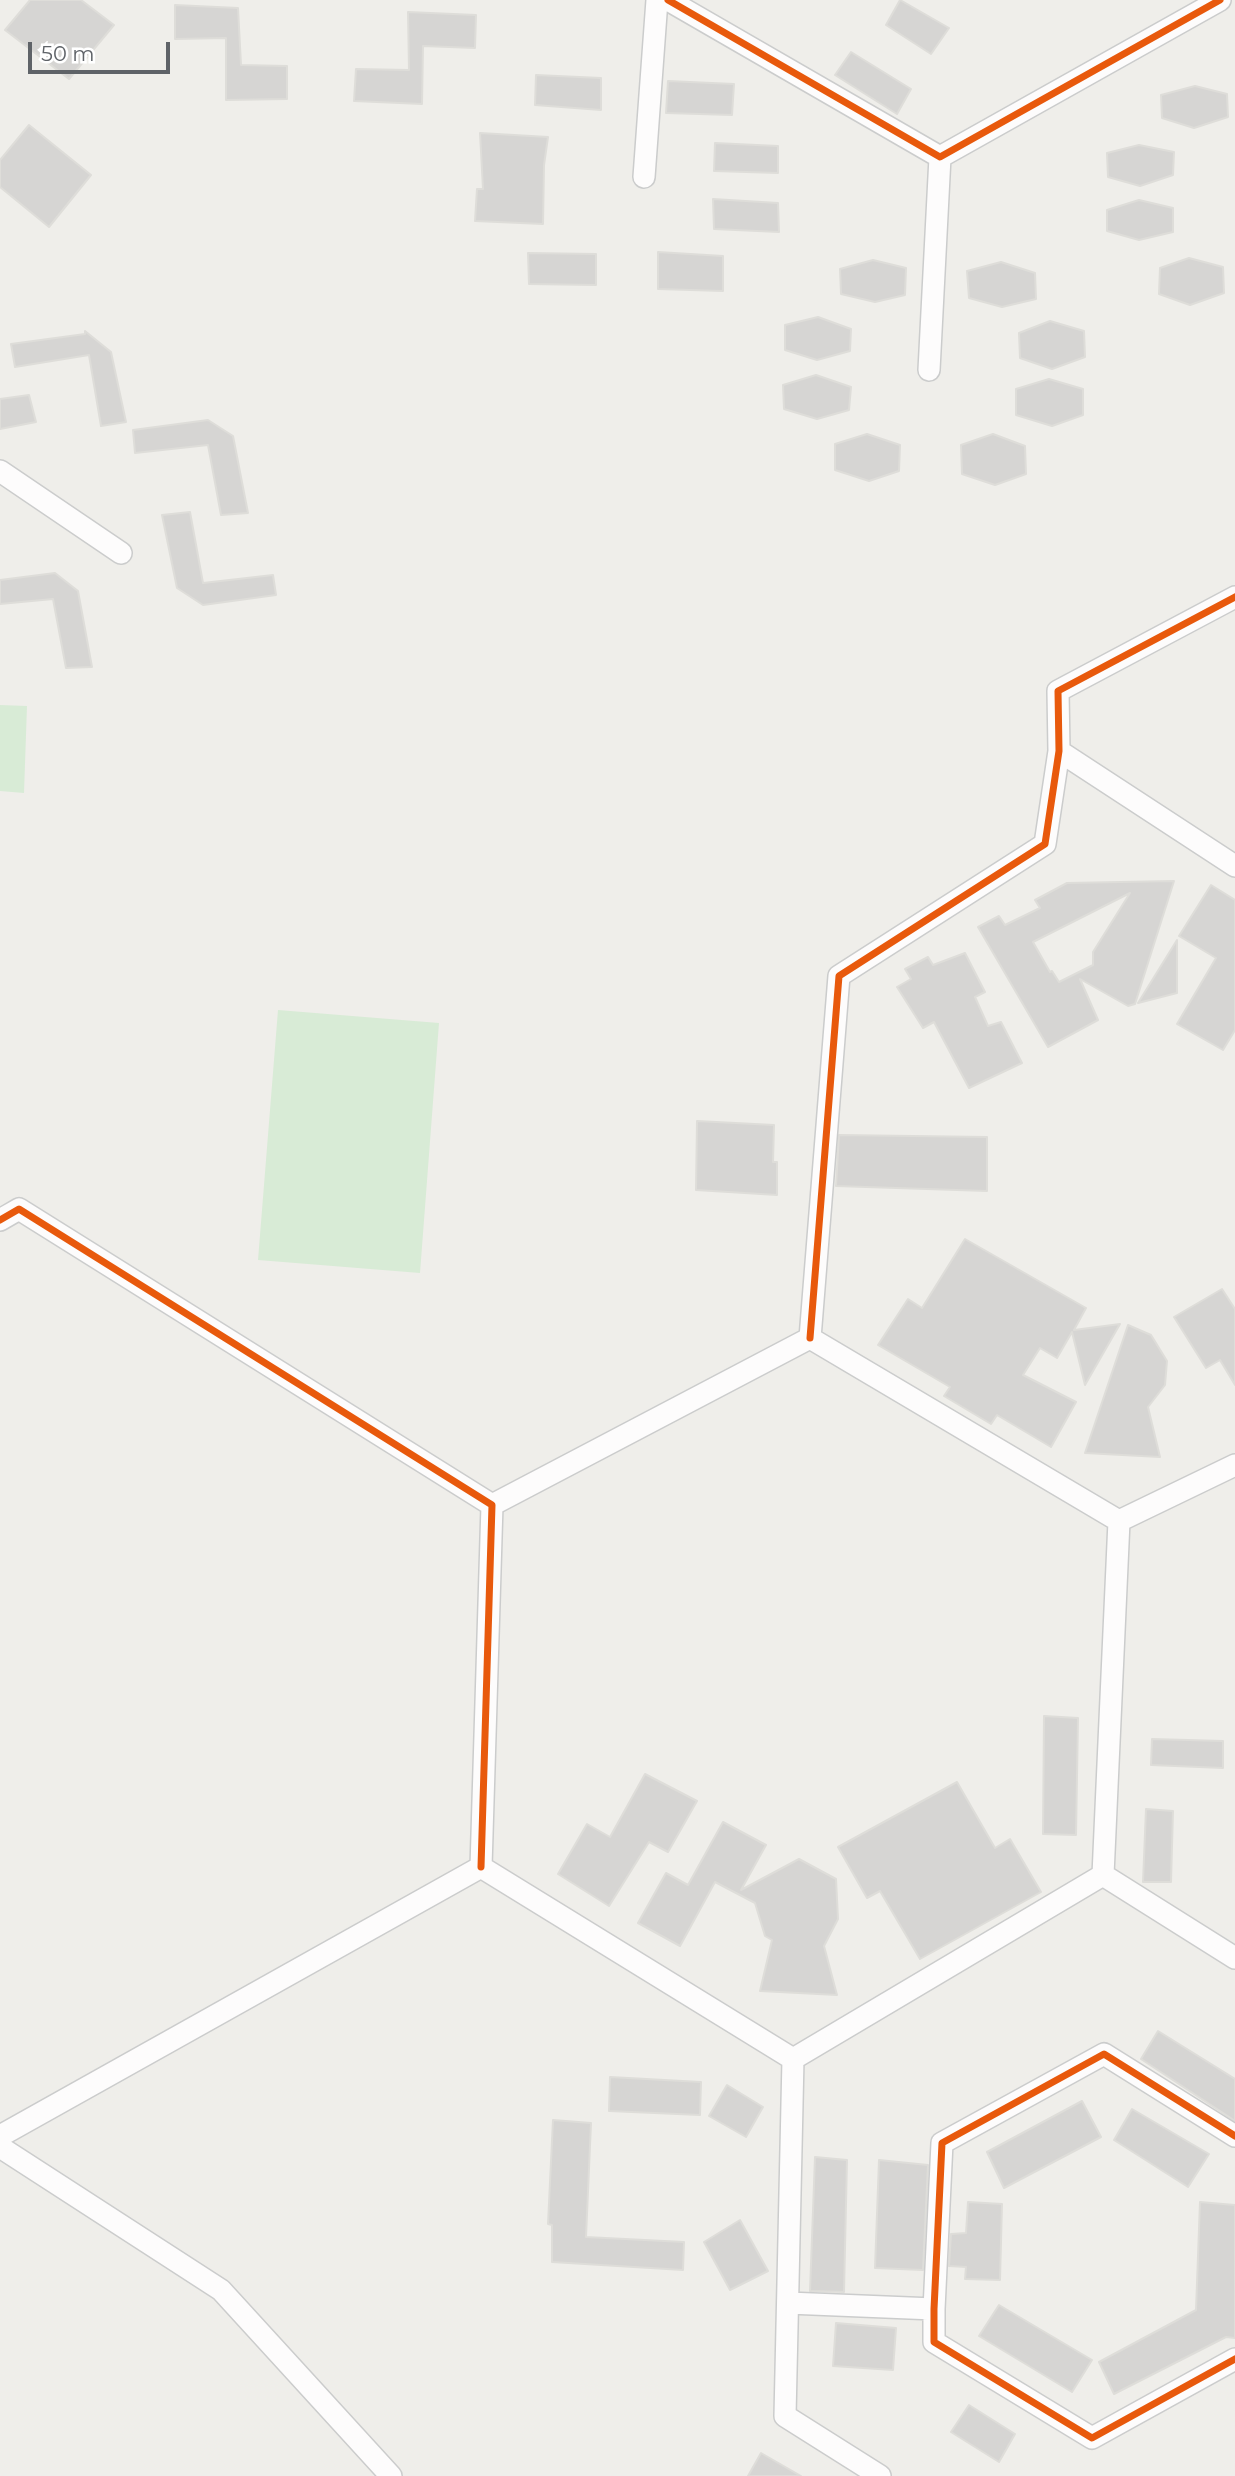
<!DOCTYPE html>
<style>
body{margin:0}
#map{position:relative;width:1235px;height:2476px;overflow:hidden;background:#efeeea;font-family:Montserrat,sans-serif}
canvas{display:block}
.scale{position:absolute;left:28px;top:42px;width:142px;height:32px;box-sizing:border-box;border:4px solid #5f6368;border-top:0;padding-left:9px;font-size:21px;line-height:24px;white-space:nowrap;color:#5f6368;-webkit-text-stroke:5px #fff;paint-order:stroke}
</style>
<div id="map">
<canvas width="1235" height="2476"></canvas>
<div class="scale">50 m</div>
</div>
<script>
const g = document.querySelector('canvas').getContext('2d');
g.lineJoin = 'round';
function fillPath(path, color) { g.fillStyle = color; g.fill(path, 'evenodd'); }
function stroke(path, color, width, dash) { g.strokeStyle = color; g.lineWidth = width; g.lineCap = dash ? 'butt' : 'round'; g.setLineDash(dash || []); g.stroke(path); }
fillPath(new Path2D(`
 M0 705 27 706 24 793 0 791Z
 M278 1010 439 1023 420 1273 258 1260Z`), '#d8ebd6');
const building = new Path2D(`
 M30 0H81L114 25 69 79 5 30Z
 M900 0 949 28 931 54 886 25Z
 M175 5 238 8 241 65 287 66V99L226 100V38L175 39Z
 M408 12 476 15 475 48 423 46 422 104 354 101 356 69 409 70Z
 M851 52 911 89 897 114 835 75Z
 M536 75 601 78V110L535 105Z
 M668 81 734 84 732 115 666 113Z
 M1195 86 1227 94 1228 117 1194 128 1162 118 1161 95Z
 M29 125 91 175 49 227 0 187V160Z
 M480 133 548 137 544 165 543 224 475 221 477 189H483Z
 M715 143 778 146V173L714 171Z
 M1139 145 1174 152 1173 175 1140 186 1108 177 1107 153Z
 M713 199 778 203 779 232 714 229Z
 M1139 200 1173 208V232L1139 240 1107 231V210Z
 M658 252 723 256V291L658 289Z
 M528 253 596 254V285L529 284Z
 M1189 258 1223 267 1224 293 1190 305 1159 294 1160 268Z
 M873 260 906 268 905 295 875 302 841 294 840 269Z
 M1001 262 1035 273 1036 299 1002 307 969 298 967 271Z
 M818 317 851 329 850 351 817 360 785 350V325Z
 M1050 321 1084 331 1085 357 1052 369 1020 358 1019 333Z
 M85 331 111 352 126 422 101 426 89 355 15 367 11 344 85 334Z
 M816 375 851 387 849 410 817 419 784 409 783 385Z
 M1049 379 1083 389V415L1052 426 1016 415V389Z
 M29 395 36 422 0 429V399Z
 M208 420 233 436 248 513 221 515 208 445 135 453 133 430Z
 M867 434 900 445 899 471 869 481 835 470V444Z
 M993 434 1025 446 1026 474 995 485 962 474 961 445Z
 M190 512 203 583 273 575 276 595 203 605 177 588 162 515Z
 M55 573 78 591 92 667 66 668 53 599 0 604V580Z
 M1174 881 1135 1004 1128 1006 1080 979 1098 1020 1048 1047 978 927 999 916 1005 925 1040 908 1035 900 1067 883ZM1130 893 1093 952V965L1059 982 1052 971 1050 972 1033 942Z
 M1211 885 1235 900V1030L1223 1050 1177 1024 1216 958 1179 936Z
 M1177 940V993L1138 1003Z
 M965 953 985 992 975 997 988 1026 1001 1022 1022 1063 969 1088 934 1022 923 1028 897 987 911 979 905 969 928 957 933 965Z
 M697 1121 774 1125 773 1162H777V1195L696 1190Z
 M839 1135 987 1137V1191L836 1186Z
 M965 1239 1086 1308 1074 1330 1120 1324 1085 1385 1072 1332 1057 1358 1040 1348 1023 1375 1076 1402 1051 1447 997 1415 991 1424 944 1396 950 1387 878 1345 908 1299 922 1308Z
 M1222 1289 1235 1309V1385L1220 1360 1206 1368 1174 1317Z
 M1128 1325 1151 1335 1167 1361 1165 1385 1148 1407 1160 1457 1085 1453Z
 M1044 1716 1078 1718 1076 1835 1043 1834Z
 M1152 1739 1223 1741V1768L1151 1765Z
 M645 1774 697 1801 668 1852 649 1842 609 1906 558 1874 587 1824 610 1837Z
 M957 1782 995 1848 1010 1839 1041 1892 920 1959 880 1891 867 1898 838 1847Z
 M1146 1809 1173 1811 1171 1882H1143Z
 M723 1822 766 1845 741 1890 799 1859 836 1879 838 1919 824 1946 837 1995 760 1991 772 1940 765 1936 755 1903 715 1882 680 1946 638 1923 666 1873 688 1885Z
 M1158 2031 1235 2079V2121L1141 2059Z
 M610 2077 701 2082 700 2115 609 2111Z
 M727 2085 763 2107 746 2137 709 2116Z
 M1082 2101 1101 2137 1004 2188 987 2152Z
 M1132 2109 1209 2154 1188 2187 1114 2140Z
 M553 2120 591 2123 586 2237 684 2242 683 2270 552 2262V2225L548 2224Z
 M815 2157 847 2160 844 2292 810 2291Z
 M879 2160 928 2165 923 2270 875 2268Z
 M968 2202 1002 2204 1000 2280 965 2279 966 2267 949 2266 951 2234 966 2233Z
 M1200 2202 1235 2205V2338L1226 2337 1114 2394 1099 2362 1196 2310Z
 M740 2220 768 2271 730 2290 704 2242Z
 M999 2305 1092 2360 1072 2392 979 2336Z
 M836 2323 896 2328 893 2370 833 2366Z
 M969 2405 1015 2434 999 2462 951 2432Z
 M761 2453 801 2476H748Z`);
fillPath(building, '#d6d5d3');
stroke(building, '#deddd9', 2);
const minor = new Path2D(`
 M668 0 940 157 1220 0
 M644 177 657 0
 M929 370 940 157
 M0 471 121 553
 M1059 751 1235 866
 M0 1220 19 1209 492 1505 481 1867
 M810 1338 839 976 1045 844 1059 751 1058 691 1235 597
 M492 1505 810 1338 1119 1521 1235 1465
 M481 1867 793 2059 785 2416 880 2476
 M1103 1875 1235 1958
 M793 2059 1103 1875 1119 1521
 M0 2136 481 1867
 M1235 2136 1104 2054 942 2143 934 2309V2342L1092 2438 1235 2359
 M0 2147 221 2290 391 2476
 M788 2303 934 2309`);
stroke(minor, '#cbcccc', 24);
stroke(minor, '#fdfcfc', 21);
stroke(new Path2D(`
 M668 0 940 157 1220 0
 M0 1220 19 1209 492 1505 481 1867
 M810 1338 839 976 1045 844 1059 751 1058 691 1235 597
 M1235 2136 1104 2054 942 2143 934 2309V2342L1092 2438 1235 2359`), '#e8590c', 7);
</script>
